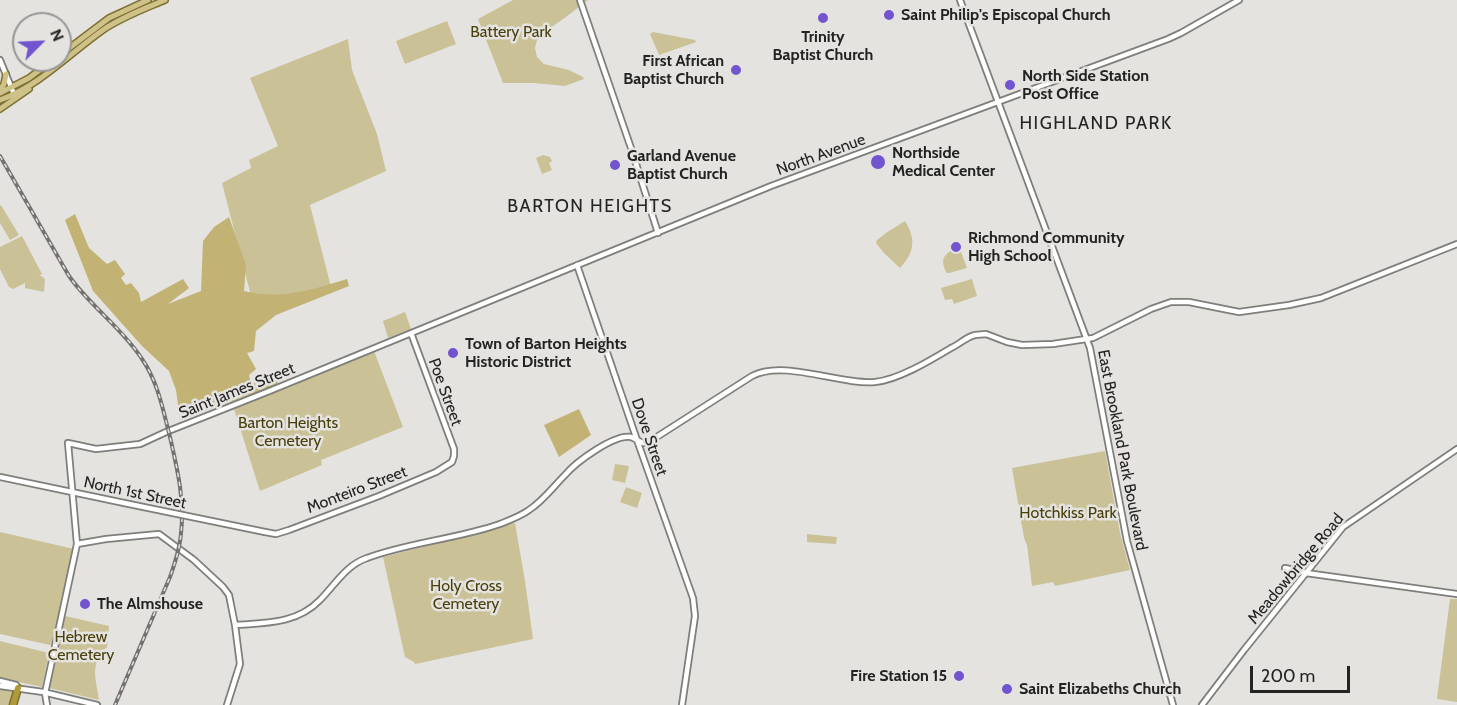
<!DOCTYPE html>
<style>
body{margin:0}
#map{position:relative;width:1457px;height:705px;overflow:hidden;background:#e4e3e0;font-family:Cabin,sans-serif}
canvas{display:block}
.north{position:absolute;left:12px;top:12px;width:60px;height:60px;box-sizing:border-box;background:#e4e3e0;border:2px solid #979694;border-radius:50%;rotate:66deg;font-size:16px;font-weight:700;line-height:24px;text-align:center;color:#232322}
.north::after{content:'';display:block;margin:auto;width:21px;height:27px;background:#7154ce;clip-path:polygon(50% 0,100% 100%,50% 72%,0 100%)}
.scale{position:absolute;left:1250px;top:666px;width:100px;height:27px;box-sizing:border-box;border:3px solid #232322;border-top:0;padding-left:8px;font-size:18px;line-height:21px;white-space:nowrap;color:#232322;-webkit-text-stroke:4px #e4e3e0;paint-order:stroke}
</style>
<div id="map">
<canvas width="1457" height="705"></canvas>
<div class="north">N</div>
<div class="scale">200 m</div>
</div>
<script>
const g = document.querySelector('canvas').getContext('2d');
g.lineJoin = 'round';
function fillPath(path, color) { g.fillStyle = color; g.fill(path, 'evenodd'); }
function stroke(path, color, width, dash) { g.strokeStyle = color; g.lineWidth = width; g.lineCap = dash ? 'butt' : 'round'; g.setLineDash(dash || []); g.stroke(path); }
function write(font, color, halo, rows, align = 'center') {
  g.font = font + ' Cabin,sans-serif'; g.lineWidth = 5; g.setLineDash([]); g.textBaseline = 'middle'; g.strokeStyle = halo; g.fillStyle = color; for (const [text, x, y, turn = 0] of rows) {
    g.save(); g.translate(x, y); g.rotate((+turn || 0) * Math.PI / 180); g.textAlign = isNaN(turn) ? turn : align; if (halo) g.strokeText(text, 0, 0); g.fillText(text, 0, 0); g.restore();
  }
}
fillPath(new Path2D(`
 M513 0H588L566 17 543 33 537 40 535 48 537 57 544 64 569 70 583 77 584 79 565 86 534 83H503L478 19Z
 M447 21 456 44 405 64 396 41Z
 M653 32 695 40 696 42 659 55 650 34Z
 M348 39 352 70 377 134 386 171 310 205 331 287 257 319 222 183 251 168 249 160 278 146 250 78Z
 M543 155 550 157 552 161 549 163 552 170 542 174 536 158Z
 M1 205 19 235 10 240 0 223V206Z
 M905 221C916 239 915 252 900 268L884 253 876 243 877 240 886 233Z
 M22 236 42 274 39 276H41L45 279 44 292 25 288V283L13 289 9 287 0 269V247Z
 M957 248 960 249 967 268 949 273H947C939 260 944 253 957 248Z
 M972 279 977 296 954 304 952 299 945 300 941 288Z
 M405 312 411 329 388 338 383 321Z
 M374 351 403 427 321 460 322 465 260 491 234 409Z
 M1105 451 1120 533 1130 570 1055 586 1053 582 1032 586 1027 545 1024 538 1012 468Z
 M615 464 629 466 625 483 612 480Z
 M626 487 642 493 637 508 620 502Z
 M515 523 525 581 533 639 415 664 414 662 405 657 383 557Z
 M0 532 74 549 53 641 50 645 0 634Z
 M807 534 837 537 836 544 807 542Z
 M1450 599H1457V702L1437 699V698Z
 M65 616 109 626 107 647C89 663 96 679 99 700L49 688Z
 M0 641 49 653 42 687 0 678Z
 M0 688 11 691 13 694 12 701 9 705H0Z`), '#cbc197');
fillPath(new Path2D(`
 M75 214 89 248 107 264 115 260 125 274 121 278 126 285 131 283 139 293 141 302 183 279 189 288 168 304 201 291 203 241 214 227 229 217 246 265 244 291C281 300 311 290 347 279L349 286 276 315 256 331 254 351 247 353 256 369 249 375 251 384 277 379 278 385 180 420 176 390 169 371 142 346 93 291 65 220Z
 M579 409 591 435 559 457 544 425Z`), '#c2b374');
const secondary = new Path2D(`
 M580 0 631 148 658 233
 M960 0 1090 348 1127 541 1173 705
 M0 60 14 94
 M577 265 637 440 693 598 695 616 682 705
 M0 477 129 504
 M265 532 276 534 289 530 379 496 436 472 452 462 454 456V449L411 333
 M77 544 106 539 159 534 194 560 223 587 229 595 235 625 240 664 227 705
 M1285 568 1306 573 1457 594
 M235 625C265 623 297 624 320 600 335 585 346 565 367 558 410 542 457 539 500 524 510 520 521 516 529 510 543 501 553 487 565 475 576 462 614 434 631 437 635 438 639 442 643 443L652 440 752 376C784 359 839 385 875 382 898 380 931 360 951 348 960 344 966 337 975 335L986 334 1007 342 1022 345 1053 344 1093 338 1151 309 1171 302H1189L1239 312 1289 305 1321 298 1457 244
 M0 681 16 685 18 688
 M0 686 43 692 97 705
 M47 705 45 693 77 544 68 443 96 449 140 444 166 432 267 392 771 186 1168 39 1181 33 1239 0
 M1202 705 1244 650 1343 527 1457 449`);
const primary = new Path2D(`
 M60 55 109 18 148 0
 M0 90 4 84 6 74
 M0 93 29 78 53 60
 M0 100C39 86 69 54 103 30 122 17 144 9 165 0
 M0 109 29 89`);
const highway = new Path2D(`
 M13 705 18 688`);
stroke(secondary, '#7e7e7b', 8);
stroke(primary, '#7e7031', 8);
stroke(highway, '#7e7031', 9);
stroke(secondary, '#fff', 4.5);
stroke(primary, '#cfc288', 5);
stroke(highway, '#af9a39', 6);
const rail = new Path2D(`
 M0 156 69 276C90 306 122 328 142 359 158 382 163 410 170 437 177 468 185 500 181 533 180 548 175 563 170 577L115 705`);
stroke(rail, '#727270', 4);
stroke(rail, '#e4e3e0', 1.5, [4.5]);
const secondaryBridge = new Path2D(`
 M129 504 265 532`);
stroke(secondaryBridge, '#7e7e7b', 8, []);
stroke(secondaryBridge, '#fff', 4.5);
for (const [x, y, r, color] of [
 [889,15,6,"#7154ce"],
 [823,18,6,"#7154ce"],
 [736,70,6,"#7154ce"],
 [1010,85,6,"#7154ce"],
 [878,162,8,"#7154ce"],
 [615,165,6,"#7154ce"],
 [956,247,6,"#7154ce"],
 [453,353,6,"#7154ce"],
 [85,604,6,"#7154ce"],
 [959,676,6,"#7154ce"],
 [1007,689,6,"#7154ce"]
]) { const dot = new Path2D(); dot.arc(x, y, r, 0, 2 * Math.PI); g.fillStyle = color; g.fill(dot); stroke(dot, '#e4e3e0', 2); }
write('bold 16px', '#232322', '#e4e3e0', [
 ["Saint Philip's Episcopal Church",901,15],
 ["Trinity",823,37,"center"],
 ["Baptist Church",823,55,"center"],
 ["First African",724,61,"right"],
 ["Baptist Church",724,79,"right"],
 ["North Side Station",1022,76],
 ["Post Office",1022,94],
 ["Northside",892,153],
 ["Medical Center",892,171],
 ["Garland Avenue",627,156],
 ["Baptist Church",627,174],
 ["Richmond Community",968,238],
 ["High School",968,256],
 ["Town of Barton Heights",465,344],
 ["Historic District",465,362],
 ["The Almshouse",97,604],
 ["Fire Station 15",947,676,"right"],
 ["Saint Elizabeths Church",1019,689]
], 'left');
write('16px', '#493f0b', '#e4e3e0', [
 ["Battery Park",511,32],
 ["Barton Heights",288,423],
 ["Cemetery",288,441],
 ["Hotchkiss Park",1068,513],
 ["Holy Cross",466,586],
 ["Cemetery",466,604],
 ["Hebrew",81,637],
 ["Cemetery",81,655]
]);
write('16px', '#232322', '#e4e3e0', [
 ["North Avenue",821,155,-20],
 ["Saint James Street",237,391,-22],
 ["Poe Street",445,392,70],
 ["Dove Street",649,437,71],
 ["East Brookland Park Boulevard",1122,450,79],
 ["Monteiro Street",357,490,-21],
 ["North 1st Street",135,493,12],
 ["Meadowbridge Road",1296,569,-50]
]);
g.letterSpacing = '1.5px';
write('18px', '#232322', '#e4e3e0', [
 ["HIGHLAND PARK",1096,124],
 ["BARTON HEIGHTS",590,207]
]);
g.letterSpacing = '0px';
</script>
